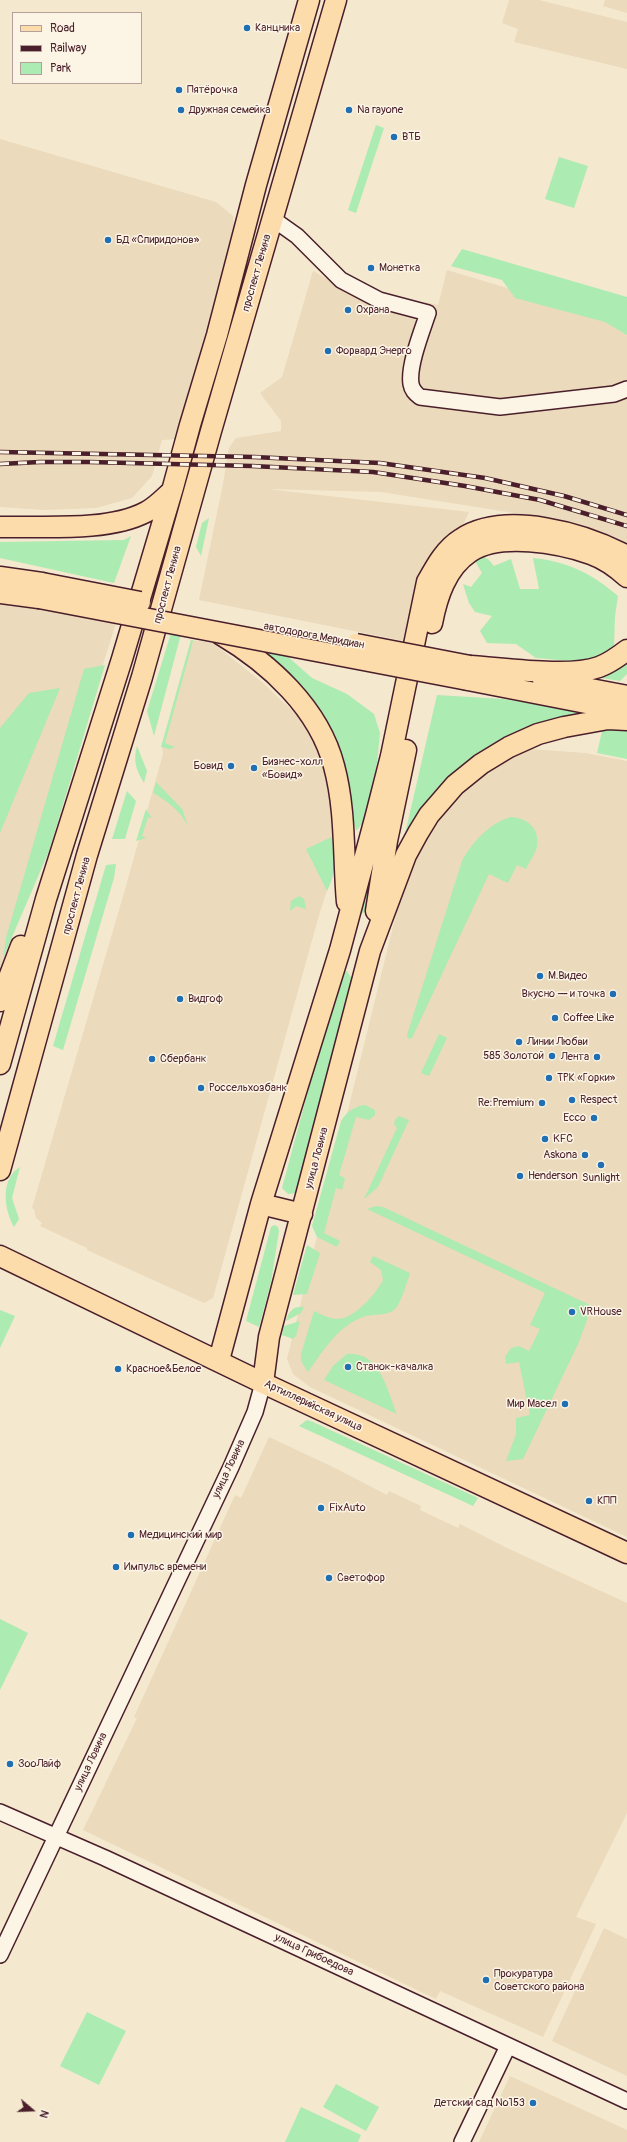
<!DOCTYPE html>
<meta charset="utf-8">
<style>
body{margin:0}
#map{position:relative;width:627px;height:2142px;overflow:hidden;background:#f4e8ce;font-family:Pangolin,sans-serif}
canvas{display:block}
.legend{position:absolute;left:12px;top:12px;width:130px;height:72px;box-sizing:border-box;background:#fcf5e5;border:1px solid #b59f9b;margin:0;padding:5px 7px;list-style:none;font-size:12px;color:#4a1f2b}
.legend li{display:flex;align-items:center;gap:8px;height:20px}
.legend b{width:20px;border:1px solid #b59f9b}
.north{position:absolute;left:12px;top:2090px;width:40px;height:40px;-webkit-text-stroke:3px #fcf5e5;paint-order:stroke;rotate:109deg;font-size:11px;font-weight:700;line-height:16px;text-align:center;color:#4a1f2b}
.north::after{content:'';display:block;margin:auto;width:14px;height:18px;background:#4a1f2b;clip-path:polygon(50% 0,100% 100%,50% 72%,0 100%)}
</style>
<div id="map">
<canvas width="627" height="2142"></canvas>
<ul class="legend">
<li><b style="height:5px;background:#fddcac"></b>Road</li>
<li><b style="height:5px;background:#4a1f2b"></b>Railway</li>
<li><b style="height:11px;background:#acebb2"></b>Park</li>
</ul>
<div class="north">N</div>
</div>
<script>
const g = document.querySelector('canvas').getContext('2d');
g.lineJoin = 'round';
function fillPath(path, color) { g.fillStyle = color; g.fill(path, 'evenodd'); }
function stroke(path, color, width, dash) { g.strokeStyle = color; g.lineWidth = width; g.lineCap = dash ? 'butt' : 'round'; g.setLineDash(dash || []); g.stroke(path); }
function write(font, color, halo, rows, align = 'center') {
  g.font = font + ' Pangolin,sans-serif'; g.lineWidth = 3; g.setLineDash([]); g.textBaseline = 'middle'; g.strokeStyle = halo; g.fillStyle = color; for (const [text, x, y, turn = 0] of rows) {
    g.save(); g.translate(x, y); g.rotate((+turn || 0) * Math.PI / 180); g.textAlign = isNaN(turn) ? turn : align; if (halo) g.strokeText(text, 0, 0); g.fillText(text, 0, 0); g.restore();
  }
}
fillPath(new Path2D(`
 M509 0H539L627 22V69L514 42 518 29 502 23Z
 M605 0H627V13L603 6Z
 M0 139 216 202 233 216 234 226 231 240 176 439 162 440 152 476 132 498 96 508 44 510 0 507Z
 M447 270 627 324V543L559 520 381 492 267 489 469 512 409 642 199 600 223 484 229 448 236 438 281 431V421L260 393 282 377 313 271 360 298 421 316 425 302 438 305Z
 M0 602H22L116 623 46 846 0 967Z
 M191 640 213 643 262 682 304 722 323 755 341 848 319 915 213 1298 204 1303 87 1250V1248L40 1226 42 1223 36 1218 34 1209 32 1208 126 886 163 754 162 746Z
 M530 749 585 753 627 761V1537L310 1387 293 1374 287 1359 400 898 422 846 442 816 464 791 495 766Z
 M269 1437 335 1468 387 1495 389 1491 421 1506 420 1510 458 1528 460 1524 507 1548 627 1603V1813L576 1917 596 1924 543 2037 440 1991 436 1999 83 1830 137 1718 134 1717 235 1495 241 1498Z
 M604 1928 627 1939V2076L552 2041Z
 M510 2076 627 2130V2142H479Z`), '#ebdabb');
fillPath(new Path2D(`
 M376 125 384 128 356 213 348 210Z
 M559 157 588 166 574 208 545 199Z
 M462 249 627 297V335L605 322 515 298 502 280 451 266Z
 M209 518 201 556 196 547 202 523Z
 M131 536 114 583 0 558V542L124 540Z
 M480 556 488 559 494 566 511 559 520 589H539L533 558C569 562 591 573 618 596L615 616 614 646 592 663 536 658 516 644 487 643 480 631 492 616 475 612 469 603 463 584 471 587 482 573 475 561Z
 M171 633 181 634 154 736 147 711Z
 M191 640H193L192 645 165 743 175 747 170 749 161 747Z
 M265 652 286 655 312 678 347 694 374 714 380 733 377 763 366 819 356 831 336 749 300 688 278 663Z
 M627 661V674L620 681 596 677Z
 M105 665 49 851 3 958 6 938 84 669Z
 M60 688 0 833V728L29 693Z
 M437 695 503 699 592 714 510 736 402 847Z
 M627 726V759L597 753 603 727Z
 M137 746 147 771 144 783C136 770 133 761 137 746Z
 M156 782 182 809 188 826C179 810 169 802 153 793Z
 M127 791 136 801 125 839H112Z
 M146 809 152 818 148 817 142 836 146 838 136 841Z
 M386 817 366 912 362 913 358 912Z
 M511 817C527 818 540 828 537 846 536 853 529 862 526 869L517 865 508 883 489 874 412 1038 408 1039 407 1035 462 861C471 843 491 822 511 817Z
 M332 837C334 855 337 874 327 891L306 849Z
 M116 864 114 878 63 1050 53 1046 106 865Z
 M299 896 304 899 306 909 296 906 290 911 291 901Z
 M347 971 352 979 331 1070 296 1193 288 1194 282 1188 339 976 343 972Z
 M439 1034 447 1038 429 1076 421 1073Z
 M365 1105 375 1110V1115L369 1120 356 1117 339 1175 345 1178 342 1190 336 1188 324 1233 340 1241 337 1247 317 1237 312 1226 341 1121C347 1112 354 1106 365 1105Z
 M399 1116 409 1120 378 1187 364 1199 397 1128 394 1124 395 1120Z
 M20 1167 12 1198 19 1219 14 1227C4 1209 0 1179 20 1167Z
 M376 1206 383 1207 592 1306 579 1342 523 1459 506 1461 516 1434V1418L530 1415 519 1362 506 1364 505 1357 511 1348 519 1346 529 1351 540 1329 530 1325 545 1293 367 1209Z
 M274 1225 278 1227 279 1231 271 1282 259 1327 246 1321 271 1227Z
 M307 1245 320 1253 307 1294 293 1295Z
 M373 1256 410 1273C407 1282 401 1304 395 1309 387 1317 373 1313 363 1317 338 1326 323 1351 308 1372L301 1361V1354L314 1311C321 1314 328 1318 335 1319 353 1321 376 1294 383 1280L381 1270 370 1262Z
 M304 1307 301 1313 286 1321C289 1311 293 1306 304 1307Z
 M0 1310 15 1316 0 1348Z
 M300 1321 296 1336 293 1339 282 1335 284 1326Z
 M347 1354C380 1351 387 1390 397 1414L324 1380 333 1366Z
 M307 1420 313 1422 478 1498 473 1506 299 1426Z
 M0 1619 28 1633 0 1690Z
 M87 2012 126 2031 99 2085 60 2066Z
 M336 2084 379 2107 366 2131 323 2107Z
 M301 2107 361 2135 358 2142H285Z`), '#acebb2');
const minor = new Path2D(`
 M273 219 297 236 341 280 379 300 428 313C422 331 408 366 411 384 412 390 415 393 420 397L500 407 614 394 627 389
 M0 1812 105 1858 627 2101
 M0 1955 231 1467 255 1412 263 1383
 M462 2142 508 2046`);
const major = new Path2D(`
 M0 527C43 526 108 532 146 512 156 507 164 498 172 491
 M0 577 42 583
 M0 593 39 598
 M432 623C437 597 446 568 470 552 500 532 559 543 591 554 605 559 616 567 627 577
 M220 634C269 663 319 708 334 766 346 810 343 857 347 902
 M470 666C504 668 568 678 599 667 610 663 618 657 627 650
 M468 680 627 711
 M543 680 627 696
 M376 911 387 841 406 750
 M0 1001 21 946
 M0 1064 46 899 122 659 172 491 190 425 217 335 256 185 309 0
 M0 1170 87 855 142 677 211 431 336 0
 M261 1204 302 1214
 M0 1256 263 1383 627 1553
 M219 1360 261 1204 340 950 376 815 391 756 427 582C436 566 445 549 461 539 505 510 584 533 627 556
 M263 1383 269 1337 370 951 406 855 418 833 429 815 455 785 481 764 509 747 538 734 564 727 608 719 627 720`);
stroke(minor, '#4a1f2b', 18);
stroke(major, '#4a1f2b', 23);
stroke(minor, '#fcf5e5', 15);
stroke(major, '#fddcac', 20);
const rail = new Path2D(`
 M0 452 254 457 380 463 485 478 564 496 627 515
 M0 464 40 462H89L252 466 373 472 465 486 540 500 627 526`);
stroke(rail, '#4a1f2b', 4.5);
stroke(rail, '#fcf5e5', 3, [9]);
const majorBridge = new Path2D(`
 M42 583 140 602
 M39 598 468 680
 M356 644 470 666`);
stroke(majorBridge, '#4a1f2b', 23, []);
stroke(majorBridge, '#fddcac', 20);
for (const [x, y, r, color] of [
 [247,28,4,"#1f6fb2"],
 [179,90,4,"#1f6fb2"],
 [181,110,4,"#1f6fb2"],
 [349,110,4,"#1f6fb2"],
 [394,137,4,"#1f6fb2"],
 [108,240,4,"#1f6fb2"],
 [371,268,4,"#1f6fb2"],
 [348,310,4,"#1f6fb2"],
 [328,351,4,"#1f6fb2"],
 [231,766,4,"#1f6fb2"],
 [254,768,4,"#1f6fb2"],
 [540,976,4,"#1f6fb2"],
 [613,994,4,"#1f6fb2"],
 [180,999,4,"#1f6fb2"],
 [555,1018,4,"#1f6fb2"],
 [519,1042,4,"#1f6fb2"],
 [552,1056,4,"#1f6fb2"],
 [597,1057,4,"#1f6fb2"],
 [152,1059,4,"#1f6fb2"],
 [549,1078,4,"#1f6fb2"],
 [201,1088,4,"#1f6fb2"],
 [572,1100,4,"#1f6fb2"],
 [542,1103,4,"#1f6fb2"],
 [594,1118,4,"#1f6fb2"],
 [545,1139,4,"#1f6fb2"],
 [585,1155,4,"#1f6fb2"],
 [601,1165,4,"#1f6fb2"],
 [520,1176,4,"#1f6fb2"],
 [572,1312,4,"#1f6fb2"],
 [348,1367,4,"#1f6fb2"],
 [118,1369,4,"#1f6fb2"],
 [565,1404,4,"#1f6fb2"],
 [589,1501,4,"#1f6fb2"],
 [321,1508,4,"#1f6fb2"],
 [131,1535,4,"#1f6fb2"],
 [116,1567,4,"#1f6fb2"],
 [329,1578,4,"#1f6fb2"],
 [10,1764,4,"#1f6fb2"],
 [486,1980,4,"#1f6fb2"],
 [533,2103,4,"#1f6fb2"]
]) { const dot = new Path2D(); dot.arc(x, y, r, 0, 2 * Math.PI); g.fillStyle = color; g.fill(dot); stroke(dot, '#fcf5e5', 1.5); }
write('11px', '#4a1f2b', '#fcf5e5', [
 ["Канцника",255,28],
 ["Пятёрочка",187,90],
 ["Дружная семейка",189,110],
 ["Na rayone",357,110],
 ["ВТБ",402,137],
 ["БД «Спиридонов»",116,240],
 ["Монетка",379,268],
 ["Охрана",356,310],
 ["Форвард Энерго",336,351],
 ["Бизнес-холл",262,762],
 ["«Бовид»",262,775],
 ["Бовид",223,766,"right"],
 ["М.Видео",548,976],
 ["Вкусно — и точка",605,994,"right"],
 ["Видгоф",188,999],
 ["Coffee Like",563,1018],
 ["Линии Любви",527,1042],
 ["585 Золотой",544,1056,"right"],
 ["Лента",589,1057,"right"],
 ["Сбербанк",160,1059],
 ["ТРК «Горки»",557,1078],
 ["Россельхозбанк",209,1088],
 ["Respect",580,1100],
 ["Re:Premium",534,1103,"right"],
 ["Ecco",586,1118,"right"],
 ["KFC",553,1139],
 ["Askona",577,1155,"right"],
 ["Henderson",528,1176],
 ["Sunlight",601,1178,"center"],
 ["VRHouse",580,1312],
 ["Станок-качалка",356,1367],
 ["Красное&Белое",126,1369],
 ["Мир Масел",557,1404,"right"],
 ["КПП",597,1501],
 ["FixAuto",329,1508],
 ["Медицинский мир",139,1535],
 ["Импульс времени",124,1567],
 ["Светофор",337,1578],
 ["ЗооЛайф",18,1764],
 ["Прокуратура",494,1974],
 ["Советского района",494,1987],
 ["Детский сад №153",525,2103,"right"]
], 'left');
write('11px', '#4a1f2b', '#fcf5e5', [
 ["проспект Ленина",257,273,-74],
 ["проспект Ленина",168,585,-75],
 ["автодорога Меридиан",314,636,11],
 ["проспект Ленина",77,896,-75],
 ["улица Ловина",317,1158,-75],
 ["Артиллерийская улица",313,1406,25],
 ["улица Ловина",229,1469,-65],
 ["улица Ловина",91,1762,-65],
 ["улица Грибоедова",314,1955,25]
]);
</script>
